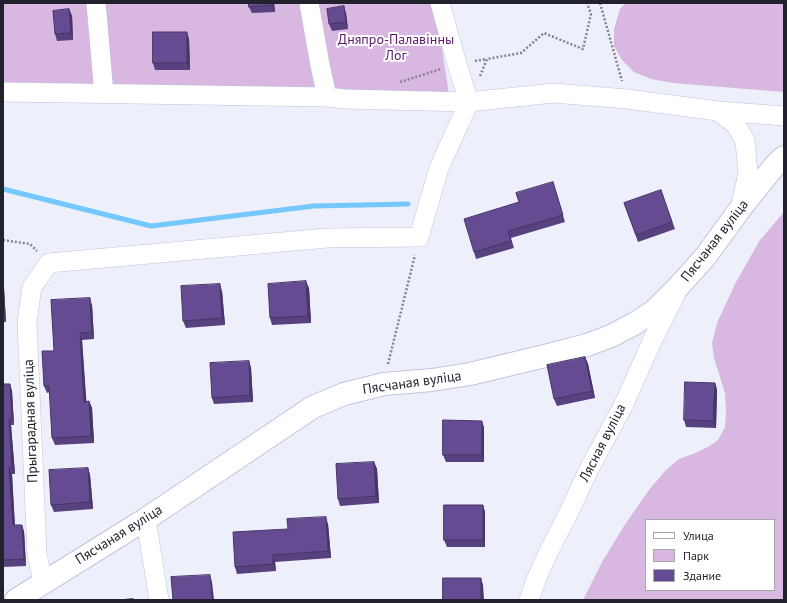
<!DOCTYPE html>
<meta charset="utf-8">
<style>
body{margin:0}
#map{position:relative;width:787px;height:603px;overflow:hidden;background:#edeffb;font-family:"PT Sans",sans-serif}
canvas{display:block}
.frame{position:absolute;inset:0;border:4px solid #21222d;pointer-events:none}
.legend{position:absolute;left:645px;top:519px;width:130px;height:72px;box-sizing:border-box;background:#fff;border:1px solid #a6a7ab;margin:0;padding:5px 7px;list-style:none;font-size:12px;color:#21222d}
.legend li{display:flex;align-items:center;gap:8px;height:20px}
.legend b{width:20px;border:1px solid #a6a7ab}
</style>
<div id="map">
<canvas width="787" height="603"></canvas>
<div class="frame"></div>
<ul class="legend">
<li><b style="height:5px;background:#fff"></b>Улица</li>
<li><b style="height:11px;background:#d8b7e1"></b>Парк</li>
<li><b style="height:11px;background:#654c92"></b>Здание</li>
</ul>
</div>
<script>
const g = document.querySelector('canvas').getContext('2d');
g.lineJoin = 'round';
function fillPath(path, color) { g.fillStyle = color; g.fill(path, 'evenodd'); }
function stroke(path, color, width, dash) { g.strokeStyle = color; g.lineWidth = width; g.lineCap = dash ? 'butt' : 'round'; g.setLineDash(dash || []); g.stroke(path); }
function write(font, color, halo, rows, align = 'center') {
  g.font = font + ' "PT Sans",sans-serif'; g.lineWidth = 4; g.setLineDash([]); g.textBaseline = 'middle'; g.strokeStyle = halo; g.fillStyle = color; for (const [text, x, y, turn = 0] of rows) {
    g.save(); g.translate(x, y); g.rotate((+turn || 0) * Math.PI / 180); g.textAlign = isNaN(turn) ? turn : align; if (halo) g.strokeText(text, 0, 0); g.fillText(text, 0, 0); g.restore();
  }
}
fillPath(new Path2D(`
 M3 3H435L449 94 3 83Z
 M626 3H784V92L673 83 651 79 634 72 622 60 614 46V29L620 9Z
 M784 212V600H583L602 562 624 526 649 490 665 471 679 459 693 454 708 447 718 440 725 427 726 413 725 393 714 358 712 343 717 323 736 282 760 240ZM646 520H774V590H646Z`), '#d8b7e1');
stroke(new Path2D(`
 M3 189 151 226 314 206 408 204`), '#74c8fd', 5);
const street = new Path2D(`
 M96 3 104 94
 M309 3 320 65 327 97
 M3 92 327 97 344 99 469 102 553 93 627 99 718 111 784 116
 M718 111 736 125 745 141 748 173 740 209
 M146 519 159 600
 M43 583 37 554 27 322 32 287 49 263 327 238 419 237 439 168 469 102 457 64 440 3
 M529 600 536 580 548 553 570 510 589 469 624 404 653 339 676 293`);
const secondary = new Path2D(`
 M16 600 146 519 313 407 344 394 384 384 432 380 470 374 549 355 587 345 611 336 634 324 654 311 679 286 706 256 740 209 776 164 784 157`);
stroke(street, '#c0c4e1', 20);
stroke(secondary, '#c0c4e1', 24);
stroke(new Path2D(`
 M600 3 622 81
 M475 61 487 59
 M480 76 487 59 521 53 544 33 583 49 591 14 587 3
 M400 82 441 69
 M3 240 30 244 37 251
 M388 364 415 255`), '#838490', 2.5, [2, 2]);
stroke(street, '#fff', 19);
stroke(secondary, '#fff', 22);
fillPath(new Path2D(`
 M274 3 275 12 252 13 249 7Z
 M69 9 72 16 73 40 57 41 55 34Z
 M346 13 348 29 332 31 329 24Z
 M189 39 190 70H155L153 63Z
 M553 182 565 222 511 238 514 248 476 259 474 252 519 202Z
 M661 190 675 229 638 242 624 203Z
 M3 284 4 288 6 322H3Z
 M309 288 311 323 272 325 270 318Z
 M222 291 225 325 186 328 183 321Z
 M92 305 94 339 82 340 86 402 89 401 92 408 94 443 55 445 52 438 50 392 47 393 44 386 54 351Z
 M585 357 588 364 595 398 557 406 554 399Z
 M249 361 251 368 253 402 214 404 212 398Z
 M715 383 717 390 716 428 686 427 684 420Z
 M3 384H10L12 391 14 425H11L15 474H12L15 525 24 531 26 566 3 567Z
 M484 427V462H446L443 455Z
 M374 462 377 469 379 503 340 506 338 499Z
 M88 468 90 475 93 509 54 512 51 505Z
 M483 505 485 512V547H447L444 540Z
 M328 524 331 558 275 562 276 571 237 574 235 567 288 529Z`), '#57417e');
fillPath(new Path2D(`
 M272 3H274L275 12 272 5Z
 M344 6 346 13 348 29 346 22Z
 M69 9 72 16 73 40 71 33Z
 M187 32 189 39 190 70 187 63Z
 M306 281 309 288 311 323 308 316Z
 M3 284 4 288 6 322 4 315 3 301Z
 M220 284 222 291 225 325 222 318Z
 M90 298 92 305 94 339 92 332Z
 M80 333 82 340 87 409 84 402Z
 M585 357 588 364 595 398 592 391Z
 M249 361 251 368 253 402 250 395Z
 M715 383 717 390 716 428 713 421Z
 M10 384 12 391 14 425 12 418Z
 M89 401 92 408 94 443 91 436Z
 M9 419 11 425 15 474 12 467Z
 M482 421 484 427V462L482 455Z
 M374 462 377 469 379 503 376 496Z
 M9 468 12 474 15 532 13 525Z
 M88 468 90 475 93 509 90 502Z
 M483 505 485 512V547L483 540Z
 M326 517 328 524 331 558 328 551Z
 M22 525 24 531 26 566 24 559Z
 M273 555 275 562 276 571 273 564Z
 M210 575 212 582 214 600H212Z
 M481 578 483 585 484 600H481Z`), '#473566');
const building = new Path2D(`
 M249 3H272V5L249 7Z
 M344 6 346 22 329 24 327 9Z
 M69 9 71 33 55 34 53 11Z
 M153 32H187V63H153Z
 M553 182 563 215 508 231 511 241 474 252 464 219 519 202 516 193Z
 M661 190 672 222 636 235 624 203Z
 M306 281 308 316 270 318 268 284Z
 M220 284 222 318 183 321 181 286Z
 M90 298 92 332 80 333 84 402 89 401 91 436 52 438 49 386H44L42 351H54L51 300Z
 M3 301 4 315H3Z
 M585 357 592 391 554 399 547 365Z
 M249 361 250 395 212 398 210 363Z
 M685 382 715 383 713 421 684 420Z
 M3 384H10L12 418 9 419 12 467 9 468 13 525H22L24 559 3 560Z
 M443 420 482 421V455H443Z
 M374 462 376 496 338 499 336 464Z
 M88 468 90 502 51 505 49 470Z
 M444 505H483V540H444Z
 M326 517 328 551 273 555V564L235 567 233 532 288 529 287 519Z
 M210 575 212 600H173L171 577Z
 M443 578H481V600H443Z
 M133 599V600H120Z`);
fillPath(building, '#654c92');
stroke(building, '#473566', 1);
write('14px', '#5d1b6d', '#fff', [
 ["Дняпро-Палавінны",396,40],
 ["Лог",396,56]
]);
write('14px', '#21222d', '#fff', [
 ["Пясчаная вуліца",715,241,-52],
 ["Пясчаная вуліца",412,383,-8],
 ["Прыгарадная вуліца",31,421,-92],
 ["Лясная вуліца",603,443,-63],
 ["Пясчаная вуліца",119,535,-32]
]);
</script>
